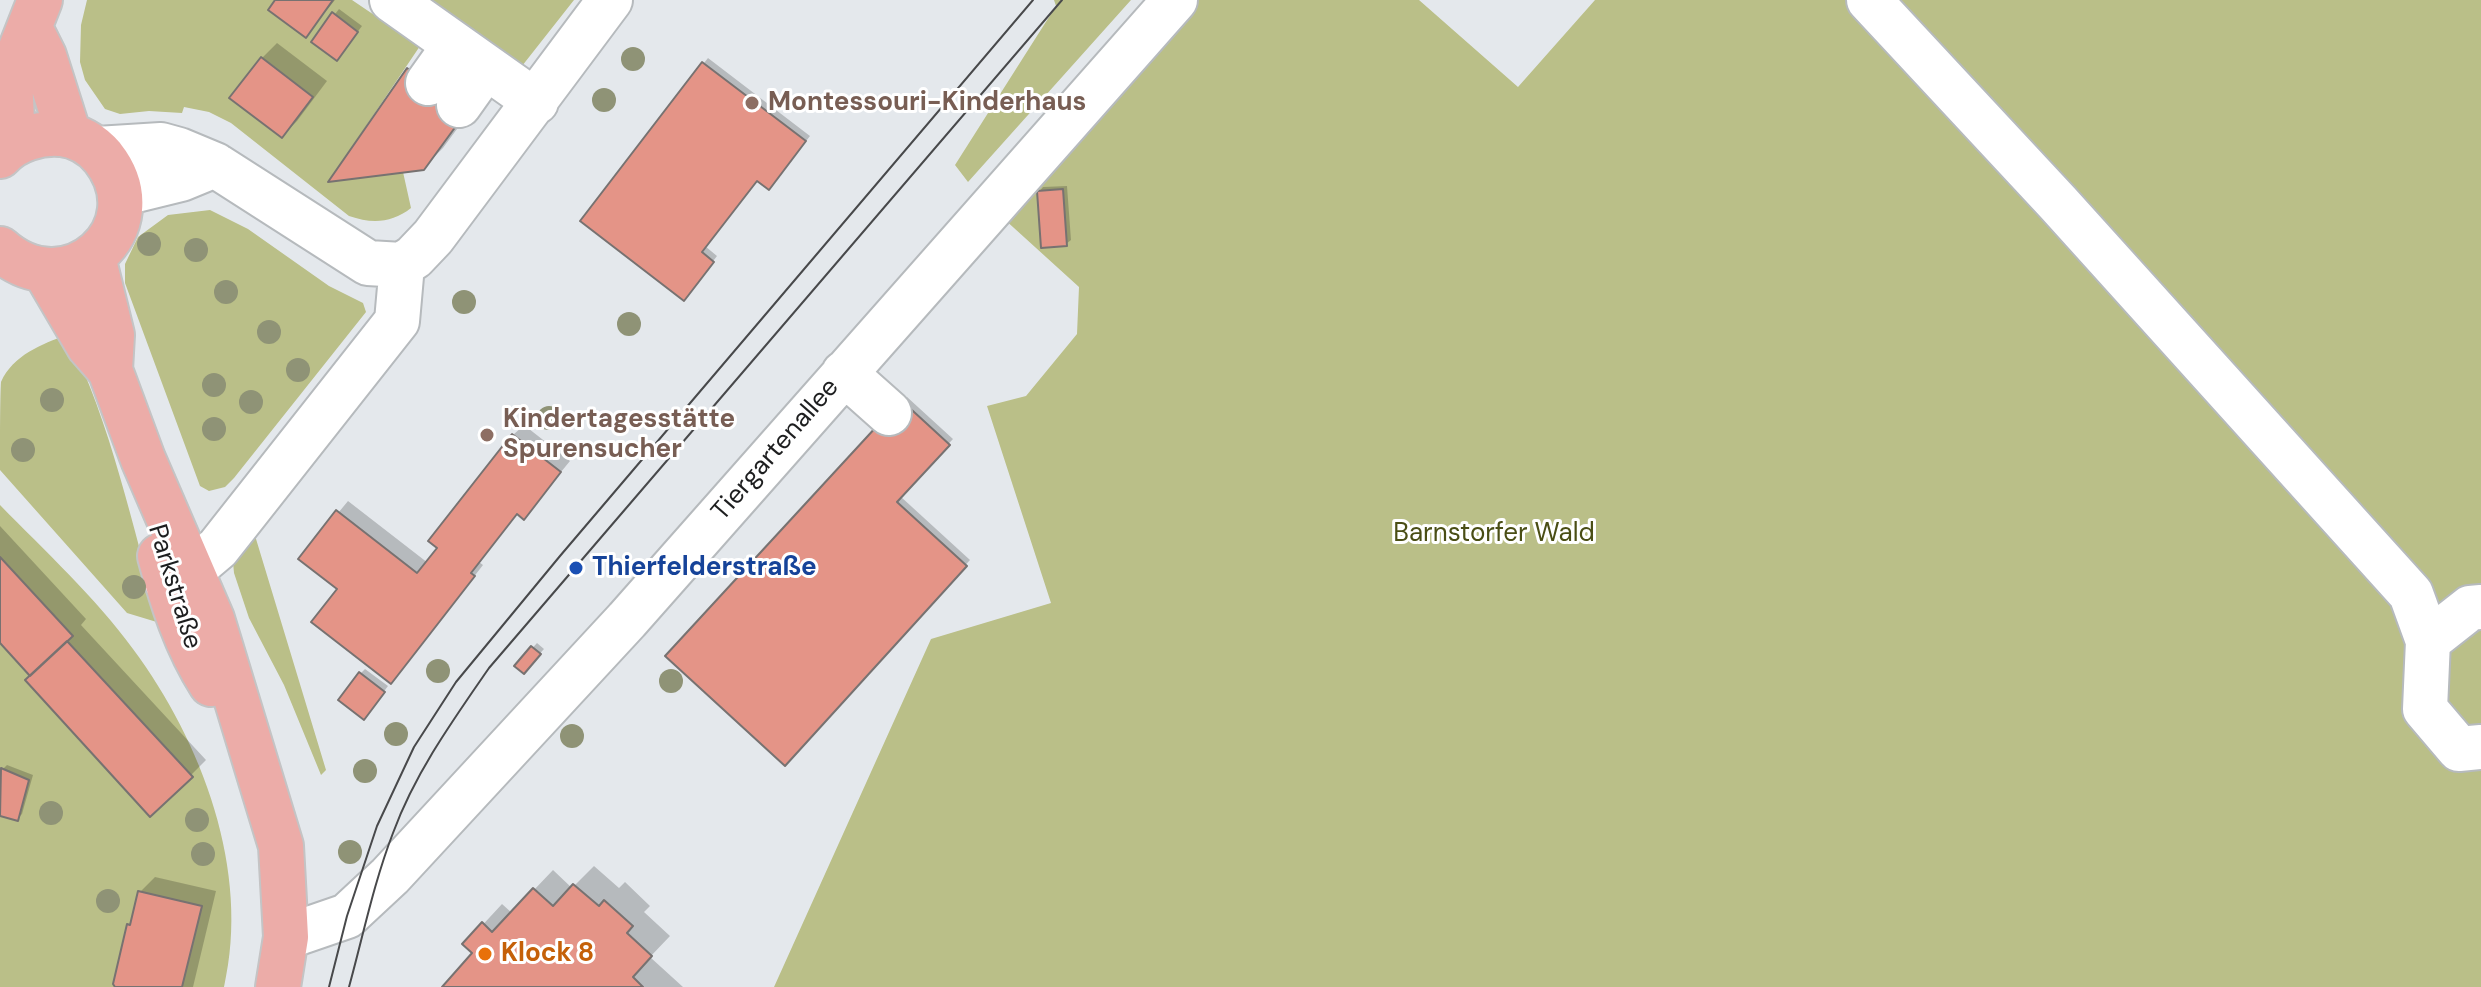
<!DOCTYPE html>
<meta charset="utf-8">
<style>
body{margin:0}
canvas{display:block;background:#e4e8ec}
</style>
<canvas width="2481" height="987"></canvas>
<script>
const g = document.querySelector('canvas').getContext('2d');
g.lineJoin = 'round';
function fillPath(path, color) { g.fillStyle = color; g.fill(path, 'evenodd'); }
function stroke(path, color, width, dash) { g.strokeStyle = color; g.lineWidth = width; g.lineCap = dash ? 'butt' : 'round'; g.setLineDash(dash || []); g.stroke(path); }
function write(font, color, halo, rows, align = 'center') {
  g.font = font + ' "DM Sans",sans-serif'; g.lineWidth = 6; g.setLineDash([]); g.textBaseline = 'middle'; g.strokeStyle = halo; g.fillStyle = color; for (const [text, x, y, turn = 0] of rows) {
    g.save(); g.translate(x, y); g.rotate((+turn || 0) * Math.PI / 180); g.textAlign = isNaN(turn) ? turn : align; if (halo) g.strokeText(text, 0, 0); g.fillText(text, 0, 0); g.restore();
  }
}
fillPath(new Path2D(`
 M87 0H352L420 46 329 181 403 172 411 208C392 223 372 224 349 216L231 123 209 112 184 107 182 113 149 111 120 114 105 109 85 80 80 62 81 25Z
 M429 0H574L522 66Z
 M1054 0H1131L968 182 955 165 1056 6Z
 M1196 0H1419L1518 87 1595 0H2481V987H774L931 639 1051 603 987 406 1026 396 1077 334 1079 287 1003 218Z
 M210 210 248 229 329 286 363 303 366 312 234 478 225 487 209 491 200 486 125 283V264L138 237 168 215Z
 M67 335C112 425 132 526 160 623L127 613 0 470C0 453 0 395 1 382 13 355 42 344 67 335Z
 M0 505C45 551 95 597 133 649 202 742 251 871 224 987H0Z
 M253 529 326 770 321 775 284 685 249 618 234 573 233 562Z`), '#babf88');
fillPath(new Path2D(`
 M278 0H335L306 35Z
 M339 9 362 26 342 53 314 41Z
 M277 43 327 81 297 121 282 136 262 58Z
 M428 50 485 91 443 148 423 168 409 69Z
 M708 58 810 136 774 183 757 178 705 246 717 256 688 294 704 63Z
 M1067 186 1071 240 1066 244 1039 192 1043 187Z
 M907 397 953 439 900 496 970 560 785 763 668 656Z
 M524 425 570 461 524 517 518 513 479 562 483 565 401 671 340 589 300 559 348 501 428 563 513 435Z
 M0 526 86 619 81 625 206 760 191 775 32 675 0 640Z
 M537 643 544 649 524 671 517 665Z
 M365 669 388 686 368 713 360 674Z
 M7 765 33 775 22 814 17 819 0 814V779L3 769Z
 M594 866 619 888 625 882 650 906 644 912 670 936 650 957 683 987H445L475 953 465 944 502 904 512 913 553 870 572 888Z
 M155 877 216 891 193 987H117L129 925 134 921 140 892Z`), '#0003');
const building = new Path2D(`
 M275 0H333L306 38 268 10Z
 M332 12 358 32 337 61 311 42Z
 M261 57 313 97 282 138 229 98Z
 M702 62 806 141 769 190 757 181 702 252 714 262 684 301 580 221Z
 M407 68 467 111 424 170 328 182Z
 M1063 189 1067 246 1041 248 1037 191Z
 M901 400 950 445 897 502 967 566 785 766 665 656Z
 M512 434 561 472 524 520 517 514 471 573 475 576 391 684 311 622 337 589 298 559 336 510 417 573 437 548 428 541Z
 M0 557 73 636 30 676 0 643Z
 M67 641 193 777 150 817 25 680Z
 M531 646 541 654 524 674 514 666Z
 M359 672 385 692 364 720 338 700Z
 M1 768 29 780 18 821 0 816Z
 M573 884 599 906 604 900 633 926 627 933 652 956 633 977 643 987H442L472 953 462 944 482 922 492 932 533 888 553 906Z
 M138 891 202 906 182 987H115L113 984 127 924 130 925Z`);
fillPath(building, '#e49487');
stroke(building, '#777271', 2);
const minor = new Path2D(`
 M392 0 536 102
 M1869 0 2058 203 2411 594 2428 641 2425 709 2459 749 2481 747
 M428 83 455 45
 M459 105 486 67
 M97 149 161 145 179 150 215 165 368 263 402 265 414 257 433 237 610 0
 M120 194 181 179 215 165
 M844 373 889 413
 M167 582 192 570 218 548 397 321 402 265
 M2428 641 2470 608 2481 607
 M286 937 347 916 390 876 627 620 1175 0`);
const major = new Path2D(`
 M30 28 44 56 69 135
 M13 145 10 76 40 0
 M0 156C14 140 40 132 61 134 78 136 92 144 103 157 159 228 67 309 0 249
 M93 257 112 335 110 370
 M45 271 89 346 110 370 143 459 212 619 281 846 286 937 278 987
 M160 556C172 601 186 645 211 684`);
stroke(minor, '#b6babd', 48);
stroke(major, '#c4c4c5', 48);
stroke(minor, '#fff', 44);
stroke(major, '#ecaca8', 44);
stroke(new Path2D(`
 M329 987 347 916 377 826 414 747 456 682 560 556 1033 0
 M349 987C363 936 374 882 393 833 415 773 453 720 489 668L1062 0`), '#48494b', 2);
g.fillStyle = '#8f9376';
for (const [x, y] of [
 [633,59],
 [604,100],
 [149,244],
 [196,250],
 [226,292],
 [464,302],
 [629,324],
 [269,332],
 [298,370],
 [214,385],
 [52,400],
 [251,402],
 [549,418],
 [214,429],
 [23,450],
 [134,587],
 [438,671],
 [671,681],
 [396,734],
 [572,736],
 [365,771],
 [51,813],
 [197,820],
 [350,852],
 [203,854],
 [108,901]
]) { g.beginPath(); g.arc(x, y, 12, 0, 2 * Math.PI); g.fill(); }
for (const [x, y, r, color] of [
 [752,103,8,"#8d6e63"],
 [487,435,8,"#8d6e63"],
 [576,568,8,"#1a4fb4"],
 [485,954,8,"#e8710a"]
]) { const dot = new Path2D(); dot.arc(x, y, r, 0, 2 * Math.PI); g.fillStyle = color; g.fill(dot); stroke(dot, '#fff', 3); }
write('bold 26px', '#785e54', '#fff', [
 ["Montessouri-Kinderhaus",768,103],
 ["Kindertagesstätte",503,420],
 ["Spurensucher",503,450]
], 'left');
write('26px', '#1d1e1f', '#fff', [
 ["Tiergartenallee",776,450,-49],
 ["Parkstraße",174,587,73]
]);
write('26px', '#4a4e15', '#fff', [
 ["Barnstorfer Wald",1494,534]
]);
write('bold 26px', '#164399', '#fff', [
 ["Thierfelderstraße",592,568]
], 'left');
write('bold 26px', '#c56008', '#fff', [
 ["Klock 8",501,954]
], 'left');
</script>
